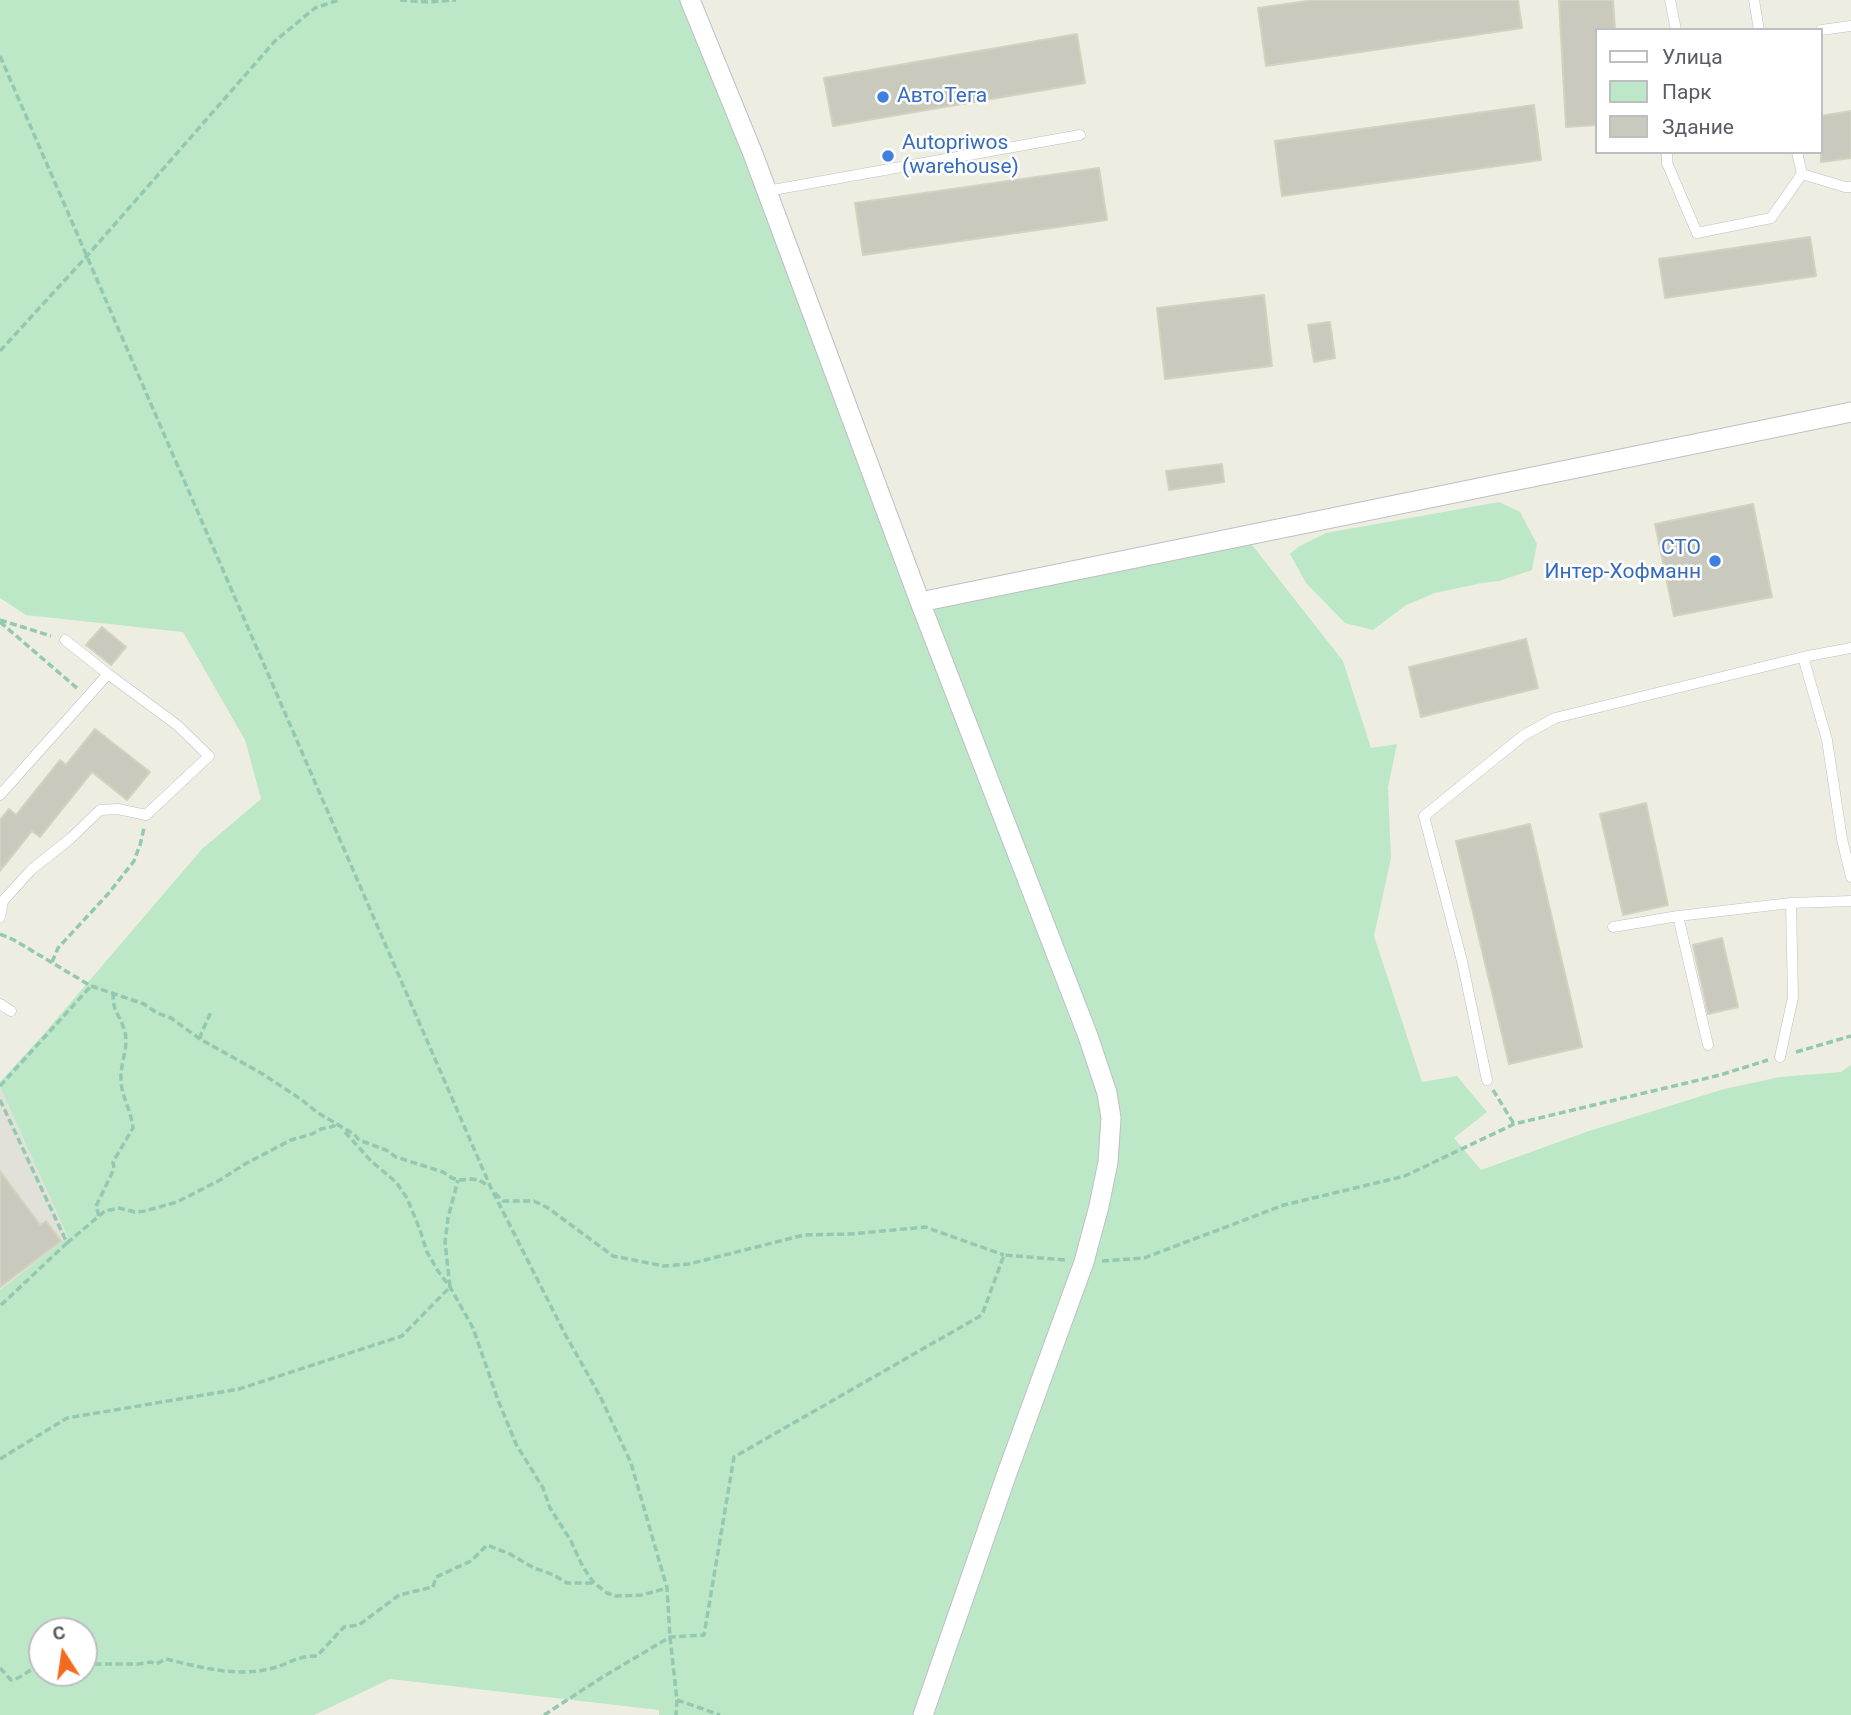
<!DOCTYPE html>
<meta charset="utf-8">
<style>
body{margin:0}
#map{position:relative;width:1851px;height:1715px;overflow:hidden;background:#edeee1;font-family:Roboto,sans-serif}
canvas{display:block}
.legend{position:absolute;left:1595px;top:28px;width:228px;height:126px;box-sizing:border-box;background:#fff;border:2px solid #bdbec1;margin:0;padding:9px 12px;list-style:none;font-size:21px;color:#5a5c63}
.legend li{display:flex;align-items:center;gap:14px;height:35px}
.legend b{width:35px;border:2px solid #bdbec1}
.north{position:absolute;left:28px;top:1617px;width:70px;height:70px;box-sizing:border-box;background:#fff;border:2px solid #bdbec1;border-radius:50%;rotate:348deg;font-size:19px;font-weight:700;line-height:28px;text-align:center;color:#5a5c63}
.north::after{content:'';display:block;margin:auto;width:24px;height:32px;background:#f46a21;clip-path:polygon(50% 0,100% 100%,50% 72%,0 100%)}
</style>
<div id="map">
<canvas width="1851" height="1715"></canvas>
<ul class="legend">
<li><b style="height:9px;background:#fff"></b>Улица</li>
<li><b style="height:19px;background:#bce8c7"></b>Парк</li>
<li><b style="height:19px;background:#c9c9be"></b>Здание</li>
</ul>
<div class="north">С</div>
</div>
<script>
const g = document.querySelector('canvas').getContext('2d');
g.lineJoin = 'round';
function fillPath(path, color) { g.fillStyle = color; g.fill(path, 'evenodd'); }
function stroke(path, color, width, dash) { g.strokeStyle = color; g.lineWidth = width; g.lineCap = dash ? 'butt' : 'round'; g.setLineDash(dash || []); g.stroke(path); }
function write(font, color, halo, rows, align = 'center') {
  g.font = font + ' Roboto,sans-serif'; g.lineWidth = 5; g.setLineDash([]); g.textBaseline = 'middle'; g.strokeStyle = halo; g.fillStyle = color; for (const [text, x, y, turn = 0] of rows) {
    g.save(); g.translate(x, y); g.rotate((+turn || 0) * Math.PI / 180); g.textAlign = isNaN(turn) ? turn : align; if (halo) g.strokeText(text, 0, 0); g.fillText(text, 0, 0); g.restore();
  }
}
fillPath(new Path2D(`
 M0 1087 68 1237 0 1290Z`), '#e1e1d9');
fillPath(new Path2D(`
 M0 0H690L920 602 1245 536 1343 661 1371 748 1397 744 1388 787 1391 858 1374 936 1422 1082 1457 1076 1487 1112 1454 1138 1481 1170 1589 1131 1724 1089 1780 1077 1841 1072 1851 1065V1715H659V1710L390 1679 314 1715H0V1290L68 1237 0 1087V1082L42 1036 202 849 261 799 245 740 183 632 26 615 0 598ZM42 1631H84V1673H42Z
 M1499 502 1520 512 1537 544 1532 570 1499 581 1482 583 1435 593 1406 605 1373 630 1345 623 1306 583 1290 554 1298 547 1326 533Z`), '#bce8c7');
const building = new Path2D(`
 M1314 0H1518L1522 28 1266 66 1258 8Z
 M1559 0H1613L1615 30H1597V125L1566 127Z
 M1077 34 1085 83 833 126 824 78Z
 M1534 105 1541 160 1282 196 1275 141Z
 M1851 111V158L1821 162V116Z
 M1099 168 1107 220 863 255 855 203Z
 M1810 237 1816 276 1665 298 1659 259Z
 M1264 295 1272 366 1165 379 1157 308Z
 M1330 322 1335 358 1314 362 1308 325Z
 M1222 464 1224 482 1169 490 1166 471Z
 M1753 504 1772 597 1674 616 1655 524Z
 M102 627 126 647 111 665 86 645Z
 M1526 639 1538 688 1421 717 1409 667Z
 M95 729 150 772 127 800 92 772 40 837 32 831 0 871V820L9 809 16 815 60 760 66 765Z
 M1646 803 1668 905 1623 915 1600 814Z
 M1530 824 1582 1047 1509 1064 1456 841Z
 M1722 938 1738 1007 1708 1014 1693 945Z
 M0 1171 40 1225 46 1221 61 1241 0 1287Z`);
fillPath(building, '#c9c9be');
stroke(building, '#d3d2bf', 2);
const lane = new Path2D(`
 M1670 0 1676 30
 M1754 0 1759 30
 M1821 30 1851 26
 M1667 152V163L1697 233 1771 218 1802 174 1797 152
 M1802 174 1845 187H1851
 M767 191 1080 135
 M65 640 108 674
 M1851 648 1803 657 1827 740 1842 839 1851 877
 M0 795 108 674 177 725 209 756 146 815 118 809 100 810 71 838 31 870 3 901 0 917
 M1678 916 1708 1045
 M1613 927 1678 916 1791 903
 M0 1004 11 1011
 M1780 1057 1793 997 1791 903 1851 901
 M1487 1080 1462 961 1424 816 1524 735 1555 718 1803 657`);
const street = new Path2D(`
 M690 0 753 154 920 602 1088 1036 1107 1093 1111 1118 1108 1162 1099 1206 1084 1262 1006 1476 923 1715
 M920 602 1851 412`);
stroke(lane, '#bebfc6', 11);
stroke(street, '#bebfc6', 21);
stroke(new Path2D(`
 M400 0 428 2 456 0
 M0 56 491 1188 565 1334 600 1396 631 1463 667 1588 670 1637 677 1700 676 1715
 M0 351 87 256 275 41 315 8 339 0
 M0 620 51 636
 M0 622 78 689
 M0 934 14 940 91 986 144 1004 157 1013 171 1018 200 1039 261 1073 302 1100 318 1113 354 1134 359 1140 386 1150 396 1157 443 1172 452 1178 458 1180 472 1179 479 1180 487 1185
 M52 962 58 948 108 894 134 861 140 845 144 828
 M200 1039 201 1034 211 1012
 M1796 1052 1851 1036
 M0 1086 91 986
 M1493 1090 1514 1124
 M0 1100 67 1243 0 1306
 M345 1132 371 1161 396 1182 407 1198 420 1230 427 1252 438 1271 450 1287 473 1328 498 1400 516 1444 543 1488 550 1508 571 1541 581 1563 587 1573 594 1583 607 1593 616 1596 642 1595 667 1588
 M495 1193 503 1201H534L548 1208 613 1256 664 1266 689 1264 804 1235 851 1234 925 1227 1004 1255
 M99 1216 96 1206 114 1169 113 1162 133 1128C131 1110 121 1095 121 1079 120 1063 130 1045 124 1029 119 1012 113 1014 113 993
 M67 1243 105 1211 119 1208 135 1212 145 1211 177 1202 220 1180 245 1164 291 1140 312 1134 321 1129 334 1126 335 1123
 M1102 1261 1144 1258 1284 1205 1405 1176 1514 1124 1720 1075 1768 1060
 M0 1459 67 1418 239 1389 402 1336 450 1287 445 1242 448 1218 458 1180
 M84 1664H138L151 1662 156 1664 166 1659C200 1667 234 1677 269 1669 288 1665 295 1656 317 1656L344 1627 359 1625 399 1595 433 1587 436 1577 471 1561 487 1545 510 1554 534 1568 554 1575 567 1583H594
 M0 1668 11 1680C24 1678 29 1667 42 1667
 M677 1700 720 1715
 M544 1715 601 1678 670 1637 704 1635 734 1457 982 1315 1004 1255 1066 1260`), '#94c8b1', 3.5, [7, 3.5]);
stroke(lane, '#fff', 10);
stroke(street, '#fff', 19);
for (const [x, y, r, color] of [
 [883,97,7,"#3f7fe0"],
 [888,156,7,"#3f7fe0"],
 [1715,561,7,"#3f7fe0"]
]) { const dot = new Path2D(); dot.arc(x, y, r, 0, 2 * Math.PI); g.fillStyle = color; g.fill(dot); stroke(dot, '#fff', 2.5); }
write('21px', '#366cbe', '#fff', [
 ["АвтоТега",897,97],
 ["Autopriwos",902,144],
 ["(warehouse)",902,168],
 ["СТО",1701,549,"right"],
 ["Интер-Хофманн",1701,573,"right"]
], 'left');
</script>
